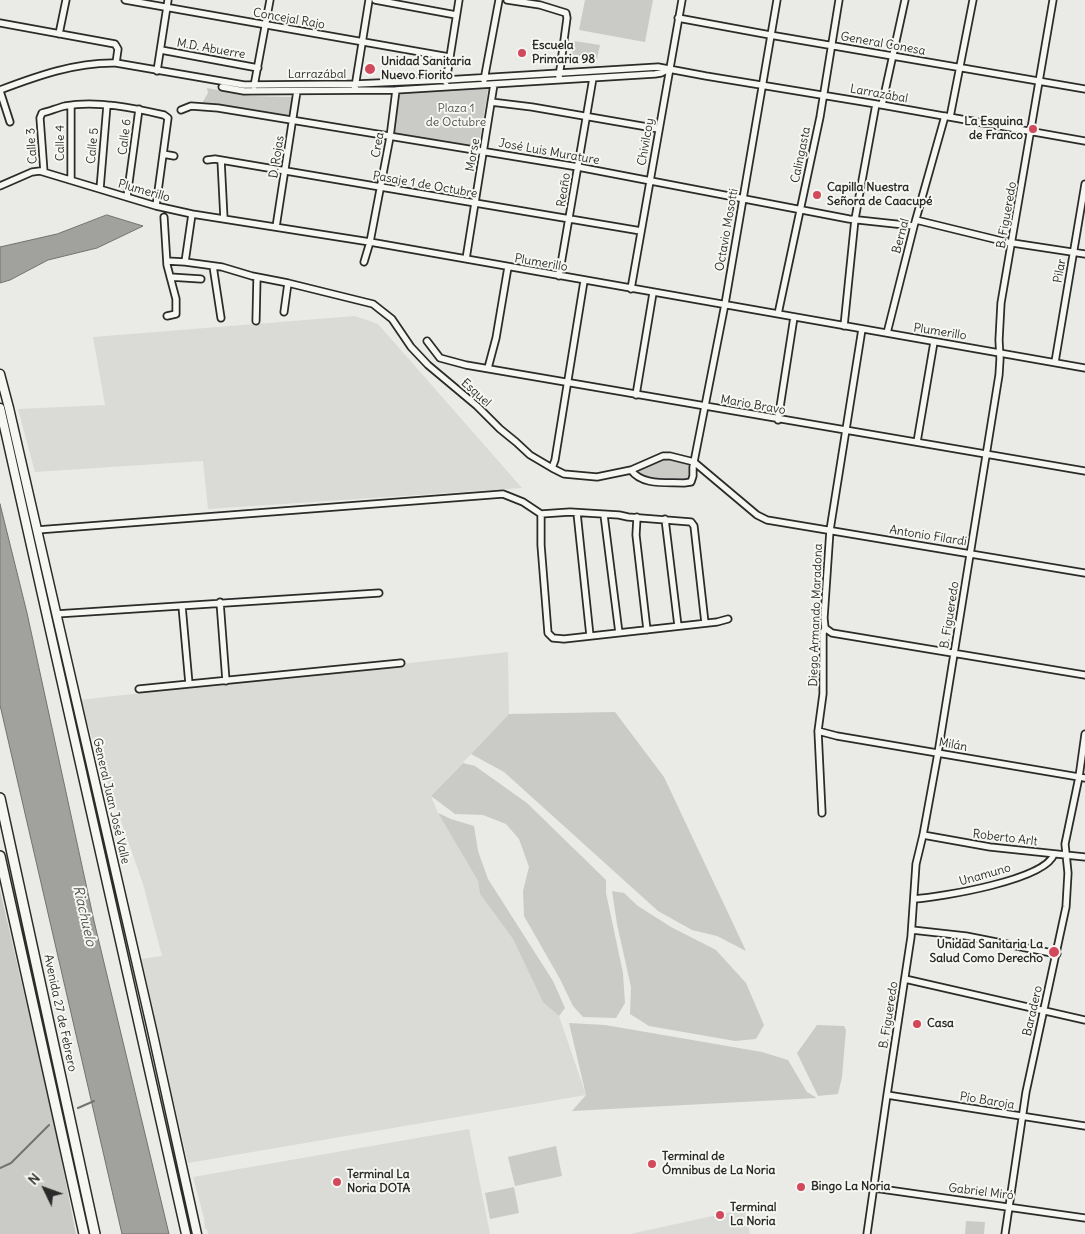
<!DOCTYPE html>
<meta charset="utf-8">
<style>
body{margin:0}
#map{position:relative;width:1085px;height:1234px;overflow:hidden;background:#eaeae6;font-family:Delius,sans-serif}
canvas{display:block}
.north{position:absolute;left:20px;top:1164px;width:50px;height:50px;-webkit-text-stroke:4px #f6f6f2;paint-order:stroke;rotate:312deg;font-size:14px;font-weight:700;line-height:20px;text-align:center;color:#2b2b2b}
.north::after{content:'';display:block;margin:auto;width:18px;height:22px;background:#2b2b2b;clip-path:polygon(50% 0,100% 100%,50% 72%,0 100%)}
</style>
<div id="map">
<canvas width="1085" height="1234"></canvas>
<div class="north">N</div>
</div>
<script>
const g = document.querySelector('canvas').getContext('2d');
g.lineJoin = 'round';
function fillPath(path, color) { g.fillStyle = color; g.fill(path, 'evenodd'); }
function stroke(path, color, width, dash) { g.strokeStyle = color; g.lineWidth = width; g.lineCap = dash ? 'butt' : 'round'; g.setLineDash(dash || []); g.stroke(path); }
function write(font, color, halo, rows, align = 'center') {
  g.font = font + ' Delius,sans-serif'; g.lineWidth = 4; g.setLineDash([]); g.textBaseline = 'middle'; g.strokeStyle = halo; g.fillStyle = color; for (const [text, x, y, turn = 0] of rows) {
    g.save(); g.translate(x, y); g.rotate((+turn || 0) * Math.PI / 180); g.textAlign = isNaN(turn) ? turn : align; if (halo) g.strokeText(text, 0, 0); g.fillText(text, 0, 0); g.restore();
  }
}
fillPath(new Path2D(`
 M355 316 378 324 522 488 208 509 203 461 35 472 18 409 105 405 93 337Z
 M508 652 509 714 431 796 438 813 478 881 480 894 513 939 543 1001 559 1016 586 1095 188 1163 141 959 162 956 143 884 79 700Z
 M469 1129 490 1234H208L207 1229H205L204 1218 193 1177Z
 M745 1209 750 1234H630Z`), '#dadad6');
fillPath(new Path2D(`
 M585 0H653L645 42 579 30Z
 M574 41 600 45 597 59 571 55Z
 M207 88 251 96 292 97 290 117 202 103 208 93Z
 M486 88 488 90 479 144 477 147 393 133 395 96 400 91Z
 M668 458 688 465 690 469V479L646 478C641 476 636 474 638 469L658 460Z
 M615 712 664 777 746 951 717 936 692 930 658 911 504 772 471 754 509 714Z
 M463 763 475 766 527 803 606 880V893L623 973 625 1003 616 1018 583 1017 573 1006 560 979 524 916 523 891 529 867 519 839 506 824 483 815 455 814 431 796Z
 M438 813 451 819 474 826 478 851 488 879 553 981 565 1008 559 1016 543 1002 513 939 480 894 478 881Z
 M0 890 54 1122 76 1234H0Z
 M612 891 624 893 638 906 671 927 716 950 746 983 764 1025 756 1039 735 1041 649 1026 630 1014 631 987 617 924Z
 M569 1023 605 1025 762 1052 788 1060 807 1092 817 1098 572 1111 586 1095Z
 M817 1025 844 1026 846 1030 842 1077 838 1094 818 1096 797 1053Z
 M556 1146 562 1176 515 1186 508 1157Z
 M514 1187 519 1213 490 1219 485 1193Z
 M966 1221 985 1222 984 1234H965Z`), '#cacac7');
const water = new Path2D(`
 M107 215 143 226 97 248 48 260 10 280 0 283V247L57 234Z
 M0 504 27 613 94 921 169 1234H122L0 705Z`);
fillPath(water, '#a1a19e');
stroke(water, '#727270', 1);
stroke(new Path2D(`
 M78 1108 94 1101
 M0 1168 11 1163 49 1125`), '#727270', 2);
const minor = new Path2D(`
 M125 0 449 57
 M375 0 456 15
 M507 0 540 5 566 13 567 18 559 77
 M678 18 770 35 1085 89
 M0 23 115 44 118 49 116 63
 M59 34 66 0
 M161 50 258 68
 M157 71 168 0
 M484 80 499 0
 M446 82 459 0
 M254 86 270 0
 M222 87 244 91 396 90 655 74 661 73 669 69
 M355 87 369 0
 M0 90C37 76 76 62 116 63L244 85 355 84 445 80 658 67 706 76 876 104 1085 141
 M0 91 10 122
 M491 102 532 107 659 129
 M882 105 905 0
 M181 110 191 106 218 108 578 167 849 219 914 226
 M950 117 973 0
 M163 154 174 156
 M207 160 215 159 641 231
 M221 160 224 219
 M44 172 40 118 42 113C50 111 57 108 65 106 96 100 134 108 164 115L168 118 156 206
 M71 180V106
 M0 186 32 172 40 171 156 206 192 214 370 242 1085 368
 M100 189 107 105
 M127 197 139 109
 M164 217 167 265 176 299V314L167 316
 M916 220 1006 242 1085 254
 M276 227 297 91
 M466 259 494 84
 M167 261 185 262 222 267 252 276 288 283 373 304 392 319 411 347 428 365 477 406 500 429 516 442 530 455 552 468 564 474 597 477 631 470 663 456H670L694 462 757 515 767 520 1085 573
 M185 262 192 214
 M364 262 370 242 390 137 396 90
 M213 266 221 318
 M559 276 593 78
 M170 277 201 279
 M631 289 682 0
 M284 312 288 283
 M778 314 820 117 839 0
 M256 321 257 277
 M844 326 855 219 876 104
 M887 333 914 226 945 116
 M427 341 440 358 466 365 1085 471
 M1055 362 1085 184
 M488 368 496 338 508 267
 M636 395 653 293
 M778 420 794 317
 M917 442 934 342
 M552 468 555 460 584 281
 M631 470C642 486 667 482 684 483L691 482 693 476V467L725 304 777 0
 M577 513 590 636
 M541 514V545L548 633 553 638 564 639 717 622 728 619
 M604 515 619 633
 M637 517 636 535 647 630
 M665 519 678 626
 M37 530 503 494 523 502 541 514 570 512 619 515 628 517 691 522 694 526 705 623
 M220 602 226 681
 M182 606 189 684
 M56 614 379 593
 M825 628 832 633 1085 675
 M139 689 401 663
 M818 731 837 736 1085 778
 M822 813 818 731 823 694V633L825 628 824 618 830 530 862 329
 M923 835 990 847 1085 857
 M914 899C941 897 1046 880 1054 854
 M912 930 966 936 1057 954
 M905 979 1085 1020
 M887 1095 1085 1126
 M874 1188 1085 1218
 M867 1234 887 1095 911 937 916 864 923 835 938 753 999 375 1000 359 999 340 1001 303 1053 0
 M1005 1234 1026 1092 1066 907 1068 873 1065 844 1079 777 1085 734`);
const secondary = new Path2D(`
 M0 374 9 408 152 1030 197 1234
 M0 408 186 1234`);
const primary = new Path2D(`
 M0 798 95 1234
 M0 856 84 1234`);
stroke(minor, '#2b2b2b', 9);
stroke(secondary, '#2b2b2b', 11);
stroke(primary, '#2b2b2b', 12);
stroke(minor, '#f6f6f2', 5.5);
stroke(secondary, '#f6f6f2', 8);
stroke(primary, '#f6f6f2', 9);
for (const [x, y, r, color] of [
 [522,53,5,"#d1495b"],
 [370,69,6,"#d1495b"],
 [1033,129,5,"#d1495b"],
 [817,195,5,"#d1495b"],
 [1054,952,6,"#d1495b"],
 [917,1024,5,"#d1495b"],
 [652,1164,5,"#d1495b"],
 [337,1182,5,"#d1495b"],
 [801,1187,5,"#d1495b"],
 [720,1215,5,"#d1495b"]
]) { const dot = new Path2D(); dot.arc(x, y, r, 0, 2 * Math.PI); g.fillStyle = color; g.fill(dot); stroke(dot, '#f6f6f2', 2); }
write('12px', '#2b2b2b', '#f6f6f2', [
 ["Concejal Rajo",289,19,10],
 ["General Conesa",883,44,10],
 ["M.D. Abuerre",211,49,10],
 ["Larrazábal",317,75],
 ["Larrazábal",879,94,10],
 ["Calle 6",125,137,-83],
 ["Chivilcoy",646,142,-80],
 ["Calle 4",61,143,-90],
 ["Crea",378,145,-80],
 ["Calle 3",32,146,-94],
 ["Calle 5",93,146,-85],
 ["José Luis Murature",549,152,10],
 ["Morse",473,155,-80],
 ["Calingasta",801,155,-78],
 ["D. Rojas",277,157,-81],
 ["Pasaje 1 de Octubre",425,185,10],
 ["Reaño",564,190,-81],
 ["Plumerillo",144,191,16],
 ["B. Figueredo",1007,215,-80],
 ["Octavio Mosotti",727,230,-80],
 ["Bernal",901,236,-75],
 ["Plumerillo",541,263,10],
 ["Pilar",1060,271,-80],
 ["Plumerillo",940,332,9],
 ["Esquel",476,393,42],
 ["Mario Bravo",753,405,10],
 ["Antonio Filardi",928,536,9],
 ["Diego Armando Maradona",816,615,-88],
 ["B. Figueredo",950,615,-81],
 ["Milán",953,745,10],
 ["General Juan José Valle",111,801,77],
 ["Roberto Arlt",1005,838,7],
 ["Unamuno",985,875,-16],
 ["Baradero",1033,1011,-77],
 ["Avenida 27 de Febrero",60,1013,78],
 ["B. Figueredo",889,1015,-81],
 ["Pío Baroja",987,1101,9],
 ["Gabriel Miró",981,1192,7]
]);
write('bold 12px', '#2b2b2b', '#f6f6f2', [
 ["Escuela",532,46],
 ["Primaria 98",532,60],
 ["Unidad Sanitaria",381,62],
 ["Nuevo Fiorito",381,76],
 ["La Esquina",1023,122,"right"],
 ["de Franco",1023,136,"right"],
 ["Capilla Nuestra",827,188],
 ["Señora de Caacupé",827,202],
 ["Unidad Sanitaria La",1043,945,"right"],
 ["Salud Como Derecho",1043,959,"right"],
 ["Casa",927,1024],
 ["Terminal de",662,1157],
 ["Ómnibus de La Noria",662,1171],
 ["Terminal La",347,1175],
 ["Noria DOTA",347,1189],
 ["Bingo La Noria",811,1187],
 ["Terminal",730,1208],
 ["La Noria",730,1222]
], 'left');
write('12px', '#535352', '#f6f6f2', [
 ["Plaza 1",456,109],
 ["de Octubre",456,123]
]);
write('italic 14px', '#545453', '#f6f6f2', [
 ["Riachuelo",84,916,77]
]);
</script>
